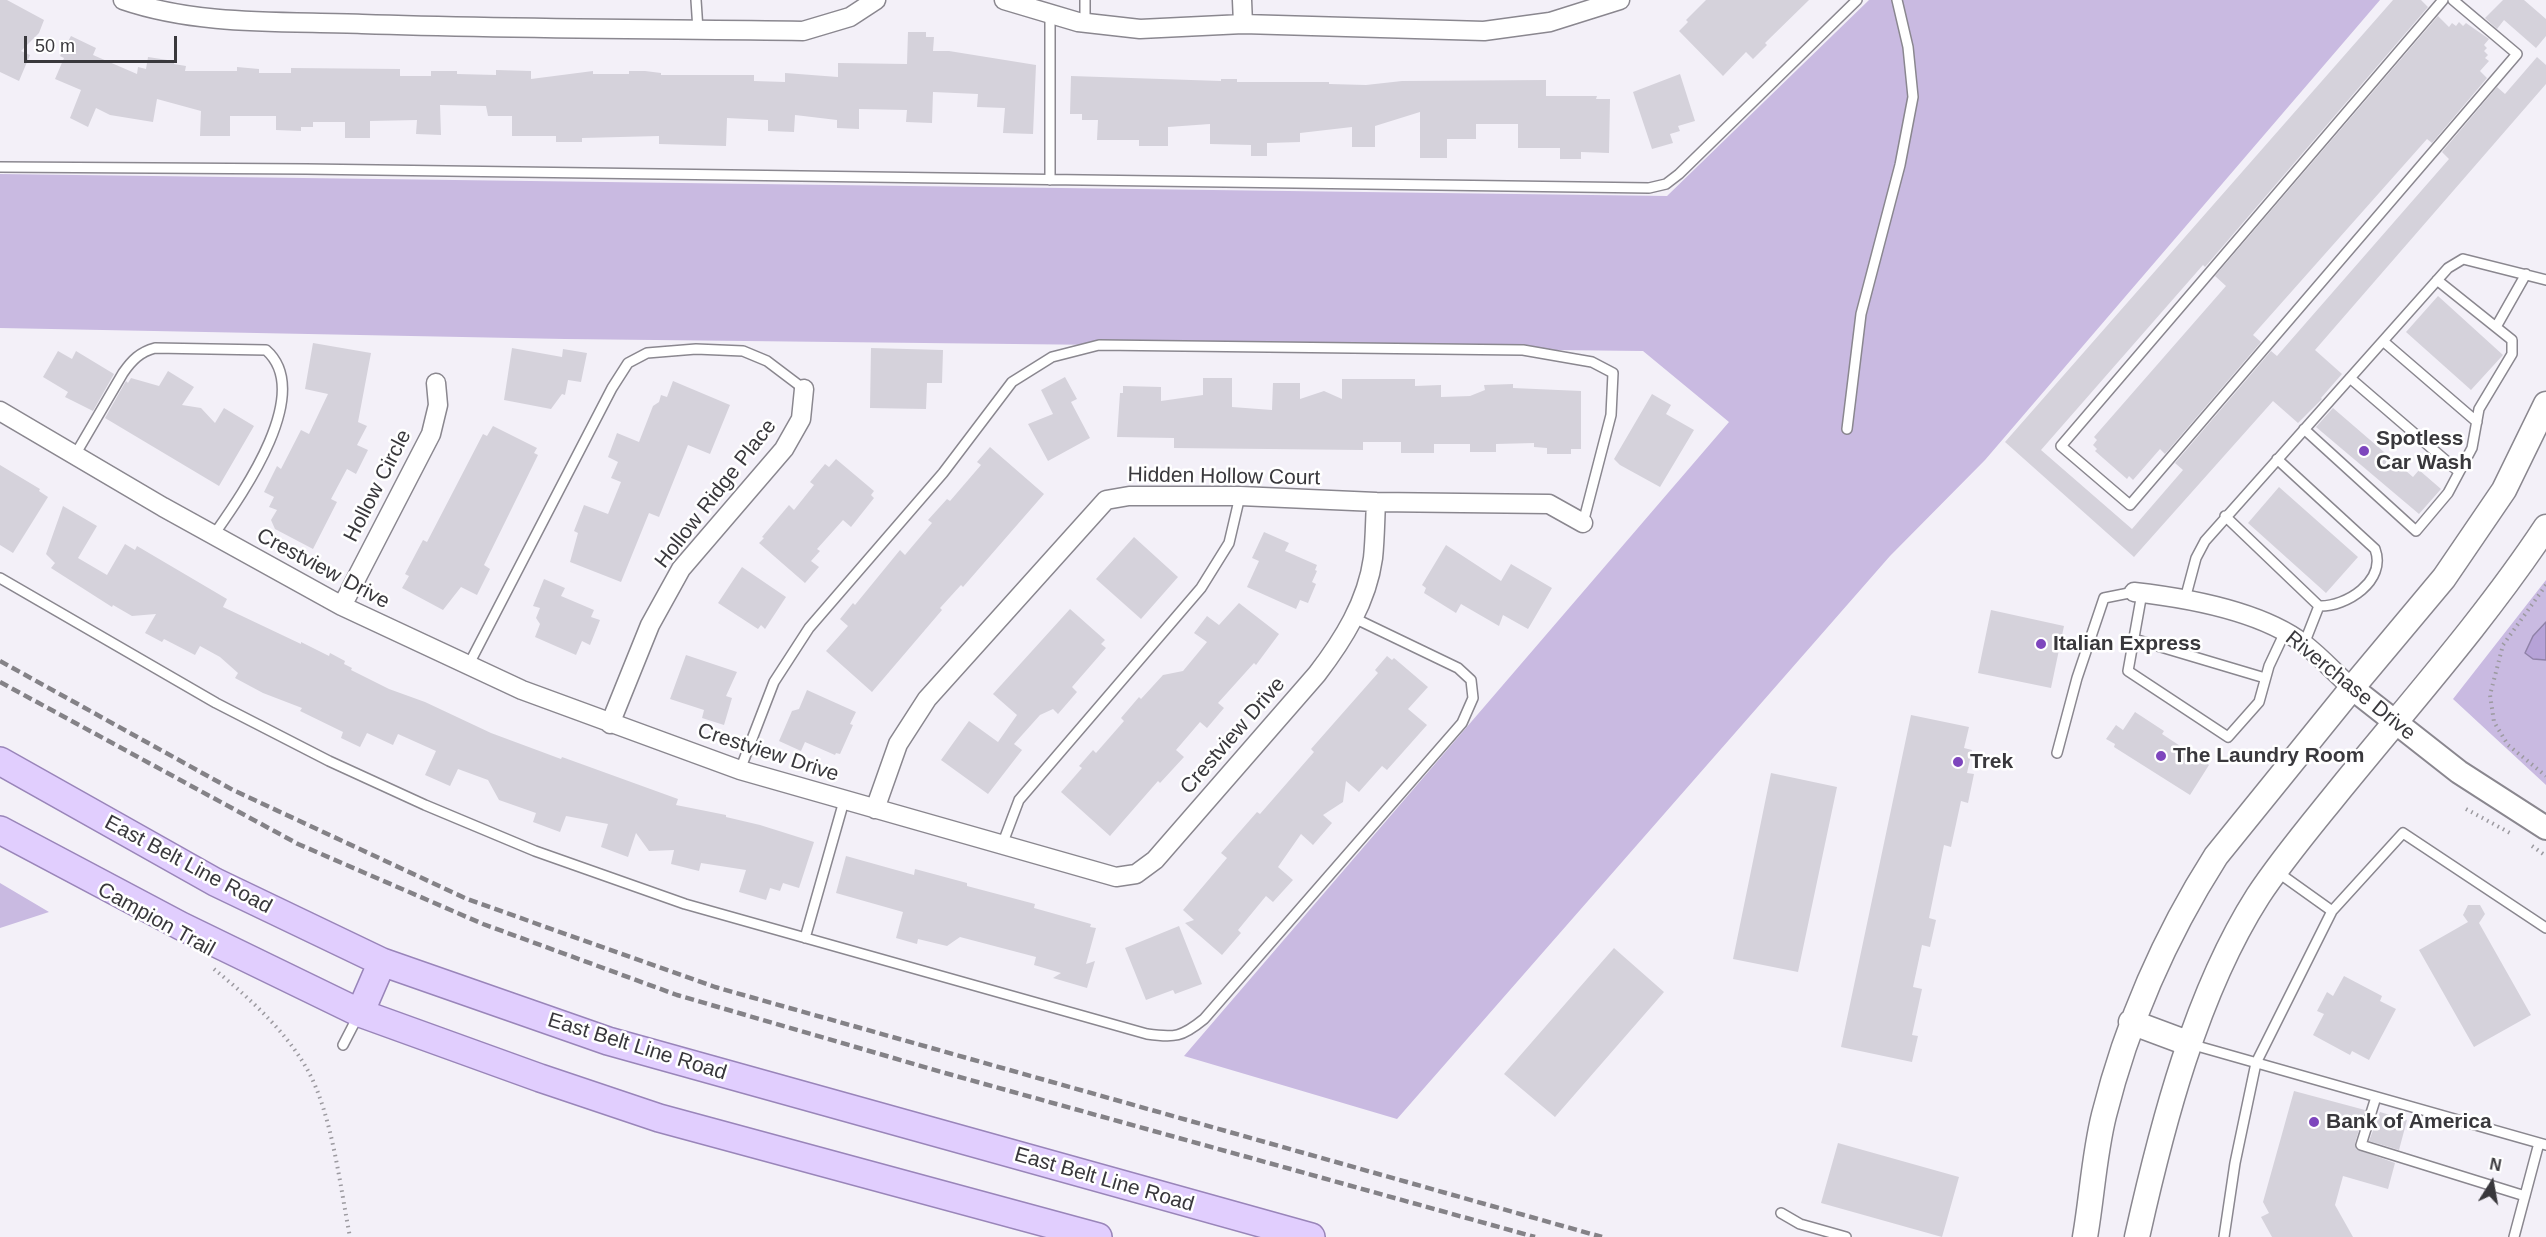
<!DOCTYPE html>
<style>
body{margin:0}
#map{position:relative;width:2546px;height:1237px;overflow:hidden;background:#f3f0f8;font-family:Arial,sans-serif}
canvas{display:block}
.north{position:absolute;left:2462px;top:1153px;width:60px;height:60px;-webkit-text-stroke:4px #fff;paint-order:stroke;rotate:11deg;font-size:16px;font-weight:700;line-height:24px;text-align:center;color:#39383c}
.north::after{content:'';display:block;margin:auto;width:21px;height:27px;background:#39383c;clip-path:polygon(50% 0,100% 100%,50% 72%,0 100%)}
.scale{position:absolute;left:24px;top:36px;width:153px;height:27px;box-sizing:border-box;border:3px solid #39383c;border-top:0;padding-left:8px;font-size:18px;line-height:21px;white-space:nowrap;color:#39383c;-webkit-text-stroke:4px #fff;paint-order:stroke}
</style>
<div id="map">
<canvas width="2546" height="1237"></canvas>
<div class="north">N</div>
<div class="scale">50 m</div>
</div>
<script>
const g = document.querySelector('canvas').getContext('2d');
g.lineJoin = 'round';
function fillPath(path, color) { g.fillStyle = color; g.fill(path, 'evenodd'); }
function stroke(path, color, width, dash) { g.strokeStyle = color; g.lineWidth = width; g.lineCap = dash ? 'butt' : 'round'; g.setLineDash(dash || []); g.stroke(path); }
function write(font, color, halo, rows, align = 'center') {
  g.font = font + ' Arial,sans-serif'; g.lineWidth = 5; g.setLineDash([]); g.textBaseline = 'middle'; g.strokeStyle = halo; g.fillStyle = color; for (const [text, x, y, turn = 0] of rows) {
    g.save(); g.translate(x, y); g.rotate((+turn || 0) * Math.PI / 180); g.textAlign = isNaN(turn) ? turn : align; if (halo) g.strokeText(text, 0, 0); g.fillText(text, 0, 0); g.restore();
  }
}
fillPath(new Path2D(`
 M1869 0H2380L1985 460 1890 556 1397 1119 1184 1056 1729 422 1643 351 565 339 0 328V174L1667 196Z
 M2546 580V785L2453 699Z
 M0 883 49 912 0 928Z`), '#c9bae1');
const water = new Path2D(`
 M2546 622V660L2533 659 2525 653 2533 636Z`);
fillPath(water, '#b6a2d7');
stroke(water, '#9082a8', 1.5);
fillPath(new Path2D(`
 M0 0H7L44 20 39 33 21 51 30 55 19 81 0 72Z
 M1706 0H1809L1765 43 1767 45 1753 59 1746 52 1723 76 1679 31 1688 22 1686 20Z
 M2393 0H2421L2428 7 2205 267 2203 265 2041 450 2132 529 2183 470 2175 463 2271 351 2277 356 2449 159 2442 152 2497 87 2505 94 2537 57 2546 65V84L2315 350 2342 374 2321 398 2322 399 2298 423 2273 401 2134 557 2005 442Z
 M2503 0H2524L2546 19V36L2536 48 2504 20 2497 29 2485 18Z
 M2438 16 2449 27 2452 23 2456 26 2459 22 2463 26 2466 23 2489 39 2484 45 2487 48 2484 51 2488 55 2485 58 2489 61 2480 71 2487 78 2432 143 2427 139 2253 335 2261 342 2165 454 2160 449 2133 480 2129 476 2127 479 2095 451 2097 449 2093 445 2097 440 2094 437 2226 286 2215 276Z
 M908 32H926V37H934L933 51H949L1036 65 1033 134 1003 133 1005 108 977 107 978 94 933 92 932 123 906 122 907 110 859 109V129L837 128V120L795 115 794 132 768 131V120L727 118 726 146 659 144V136L582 138V142H556V136H512V116H488L486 106 440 105 441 135 416 134 417 120 370 121V138H345V122H313V127H301V131L276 130V116H230V136H200L201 111 157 99 153 122 110 115 96 108 88 127 70 118 81 90 55 79 64 58 60 56 71 36 96 48 93 55 137 74 138 67 146 69 148 57 174 61V64L186 66 185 71H237V67L259 69V73H291V68L400 69V76H431V71H457V74L496 75V70L531 71V79L593 71V74H629V71H645L661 73V75H754V81L785 82V73L838 77V63L907 64Z
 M1680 74 1695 121 1678 126 1680 131 1670 134 1673 143 1652 149 1633 92Z
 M1071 76 1221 81V79H1237V82H1329V84L1366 85 1402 81 1546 80V96H1597L1596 99H1610L1609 153 1581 152V159H1560V148H1518V124H1476V139H1447V158H1420V112L1375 126V147H1352V127L1300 133V142L1267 143V156H1251V145L1210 144V124L1168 127V146H1139V140H1097L1098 120H1082V114H1070Z
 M2438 296 2503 355 2471 390 2406 332Z
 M313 343 371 353 358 422 367 426 357 445 368 450 356 474 347 469 331 499 337 502 313 549 275 529 271 520 277 510 269 507 274 497 264 492 277 466 281 469 301 430 309 434 328 394 305 389Z
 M512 348 562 357 563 349 587 353 581 382 568 380 565 395 562 394 551 409 504 400Z
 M871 348 943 350 942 383H927L926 409 870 408Z
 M58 351 72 359 76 351 114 374 93 411 65 397 68 392 43 377Z
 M168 371 194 387 182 405 201 408 215 423 224 408 254 426 219 486 105 418 126 381 128 383 131 378 159 386Z
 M1065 377 1077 399 1071 402 1090 438 1048 461 1028 424 1053 414 1041 390Z
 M1203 378H1232V407L1272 410 1273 383H1300V399L1324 391 1342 399V379H1415V386L1441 385V397L1470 396 1485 390 1484 385 1513 384V388L1581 391V449H1571V454H1547V448L1534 447V443L1496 444V452H1470V444H1434V453H1401V442H1363V450L1174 448V438L1117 437 1120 393H1123V386L1161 387V401L1203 395Z
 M673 381 730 405 710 454 688 445 659 517 649 513 621 582 570 562 578 533 574 531 584 505 608 514 621 482 611 478 618 462 608 457 617 433 639 442 653 406 659 402 661 395 667 397Z
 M1652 394 1671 405 1666 414 1694 430 1660 487 1620 465 1614 459Z
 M2333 408 2413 477 2419 470 2441 489 2419 514 2316 427Z
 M493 426 537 448 534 453 538 455 484 565 490 569 477 595 461 587 443 610 402 588 409 576 405 574 423 540 427 542 483 434 487 436Z
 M990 447 1044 494 963 587 961 585 940 608 942 610 872 692 826 651 848 626 840 619 853 603 855 605 900 550 905 555 932 523 928 520 947 499 950 501 981 465 977 462Z
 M836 459 874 491 871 495 874 498 851 527 843 520 817 549 820 551 811 561 819 567 805 583 759 543 764 538 762 537 789 505 794 510 814 485 810 482 825 464 829 467Z
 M0 465 40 489 39 491 48 497 13 553 0 545Z
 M2279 487 2358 557 2326 593 2248 523Z
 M63 506 97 526 78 558 107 575 125 544 135 550 137 546 227 599 223 607 301 644V642L329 656 330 653 345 661 344 664 352 668 351 670 389 689 425 702 491 733 561 759 562 757 678 799 676 805 726 815V817L760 825 814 842 799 888 783 883 780 891 770 888 766 900 739 892 746 870 701 863 699 871 671 864 674 850 649 851 636 833 628 857 601 847 608 824 566 816 560 832 533 822 536 813 499 800 488 780 458 769 450 786 425 775 436 751 398 734 393 745 367 733 360 747 341 738 343 732 300 711 302 708 263 693 235 678 238 673 220 657 200 646 195 655 164 639 162 642 145 633 156 614 132 616 113 605 112 607 51 568 55 563 46 554Z
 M1264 532 1289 543 1285 551 1317 565 1315 570 1317 571 1312 582 1316 584 1308 603 1300 600 1296 609 1247 587 1259 561 1252 558Z
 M1134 537 1178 577 1141 619 1096 579Z
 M1446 545 1501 581 1511 564 1552 588 1528 629 1503 615 1499 626 1461 604 1456 613 1424 593 1426 588 1422 585Z
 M742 567 786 597 765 629 761 625 758 629 718 603Z
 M544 579 565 588 561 596 594 610 591 617 600 620 590 645 582 641 576 655 535 637 540 624 536 618 540 608 533 606Z
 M1239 603 1279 634 1256 665 1254 663 1218 703 1224 708 1207 728 1200 722 1176 750 1184 757 1160 783 1158 781 1110 836 1061 792 1082 768 1079 766 1093 750 1096 753 1124 721 1121 718 1139 697 1141 699 1163 675 1183 671 1207 642 1194 633 1207 616 1219 625Z
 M1070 609 1105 640 1101 644 1106 648 1072 687 1077 692 1058 714 1053 709 1040 715 1014 744 1022 750 988 794 941 760 969 721 998 742 1017 715 993 694Z
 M1991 610 2064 626 2051 688 1978 673Z
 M686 655 737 672 726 696 732 698 724 725 702 718 704 710 670 699Z
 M1387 656 1392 660 1394 658 1428 687 1408 709 1427 725 1387 770 1382 766 1359 792 1346 781 1343 802 1323 815 1332 823 1313 845 1301 834 1278 867 1293 880 1273 902 1266 896 1238 930 1241 933 1222 955 1185 923 1194 920 1183 910 1227 858 1221 853 1257 812 1260 814 1314 752 1311 749 1378 673 1375 670Z
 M807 690 856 712 850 724 853 725 840 754 836 753 835 755 805 742 801 751 779 741 792 711 799 709Z
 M2135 712 2164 731 2162 734 2209 765 2190 795 2114 747 2115 744 2106 739 2116 725 2123 730Z
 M1911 715 1969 727 1964 748 1972 750 1967 773 1974 774 1968 803 1961 801 1951 847 1944 845 1929 918 1936 920 1930 947 1922 945 1913 987 1922 989 1912 1035 1918 1036 1912 1062 1841 1047Z
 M1771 773 1837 787 1798 972 1733 959Z
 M846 856 914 875 915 869 967 883V886L1035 904 1034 908 1091 924 1090 927 1096 928 1086 964 1095 961 1087 988 1053 978 1061 973 1034 965 1036 957 960 937 947 946 918 939 917 944 896 938 903 912 836 893Z
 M2468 905H2480L2485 914 2479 923 2531 1015 2474 1047 2419 950 2468 922 2463 915Z
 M1179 926 1202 984 1175 994 1173 990 1146 1000 1125 948Z
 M1614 948 1664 992 1555 1117 1504 1074Z
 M2344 976 2382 996 2380 1001 2396 1009 2369 1060 2352 1051 2350 1055 2313 1035 2324 1014 2317 1011 2327 992 2333 996Z
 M2294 1091 2365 1110 2355 1143 2356 1149 2395 1163 2388 1189 2343 1176 2335 1205 2353 1237H2272L2261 1217 2269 1213 2263 1202Z
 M2380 1112 2407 1120 2399 1150 2369 1141Z
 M1838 1143 1959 1177 1942 1237 1821 1203Z`), '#d5d2db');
const service = new Path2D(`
 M696 0 698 30
 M2443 0 2061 446 2130 505 2517 54 2453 0
 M1050 15V180
 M1085 23V0
 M0 167 306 169 1649 188 1666 184 1679 174 1857 0
 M2496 327 2526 274
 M2383 341 2477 422
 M2350 378 2458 471
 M1847 429 1861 314 1900 165 1913 97 1908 47 1897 0
 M2304 429 2416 531 2448 493 2472 448 2479 409 2512 354V340L2437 280
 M75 455 123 373C132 360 140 352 155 348L266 350C315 393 241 496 213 536
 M2277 459 2375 549C2387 581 2346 607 2319 606
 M2225 516 2319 606 2304 644
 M0 578 216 703 329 761 425 805 535 851 685 904 1147 1034C1175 1038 1182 1037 1204 1019L1462 723 1473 698 1471 680 1458 668 1354 618
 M2142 593 2128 671 2228 737 2259 702 2269 666 2285 632
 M2185 599 2196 558 2205 541 2448 268 2463 259 2546 280
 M2134 639 2265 678
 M468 666 612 388 628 363 647 353 696 349 743 351 767 361 804 389
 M2057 753 2077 678 2104 598 2134 592
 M740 770 774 682 809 628 943 473 1012 382 1052 357 1099 345 1523 350 1592 362 1613 373 1611 415 1583 523
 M1002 845 1019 800 1201 588 1229 543 1240 496
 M2276 871 2332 911
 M805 938 844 801
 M2190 1044 2546 1145
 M343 1045 358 1016
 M2376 1097 2361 1145 2525 1196
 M1781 1213 1800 1224 1846 1237
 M2224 1237 2235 1163 2256 1063 2332 911 2403 833 2546 928
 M2514 1237 2539 1143`);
const minor = new Path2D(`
 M123 0C199 26 282 21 362 24 509 29 656 29 803 31L850 17 876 0
 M1004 0 1078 22 1140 29 1243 24 1484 31 1550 22 1620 0
 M1242 0 1243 24
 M0 411 163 507 342 606 522 690 740 770 1116 877 1136 874 1155 860 1317 674C1343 640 1367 602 1373 558 1375 540 1375 521 1376 502
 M2134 592C2187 598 2261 611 2304 644 2321 657 2336 674 2352 688
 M342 606 431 434 438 405 436 383
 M610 724 650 625 681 569 784 449 801 419 804 389
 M875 809 898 744 927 699 1106 500 1129 496H1240L1376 502 1549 504 1583 523`);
const tertiary = new Path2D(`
 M2352 688 2459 772 2546 828`);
const secondary = new Path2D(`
 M2131 1022 2190 1044
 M2085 1237C2092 1197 2094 1155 2104 1115 2127 1023 2165 936 2216 856L2352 688 2444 578 2504 490 2546 404
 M2137 1237C2162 1125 2196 993 2258 896 2283 858 2313 823 2341 788 2411 702 2485 619 2546 527`);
const primary = new Path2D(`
 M0 761 215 882 382 962 608 1041 1311 1237
 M0 830 181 926 360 1013 540 1078 659 1118 1098 1237
 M360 1013 382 962`);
stroke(service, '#8a878f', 12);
stroke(minor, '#8a878f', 21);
stroke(tertiary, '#8a878f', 26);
stroke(secondary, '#8a878f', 27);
stroke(primary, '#9985b9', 30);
stroke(new Path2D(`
 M2546 585 2503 645 2490 695 2494 722 2508 745 2546 776
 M2466 809 2510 833
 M2532 846 2546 856
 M214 969C248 997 285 1030 307 1069 332 1113 340 1186 350 1237`), '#9c9aa0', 4, [1.5, 4.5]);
stroke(service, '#fff', 9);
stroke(minor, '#fff', 18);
stroke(tertiary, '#fff', 22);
stroke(secondary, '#fff', 24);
stroke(primary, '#e1cefe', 27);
stroke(new Path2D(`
 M0 661 233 790 467 899 715 987 1602 1237
 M0 682 298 844 483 924 677 995 945 1073 1535 1237`), '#848287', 4.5, [9, 4.5]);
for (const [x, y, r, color] of [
 [2364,451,6,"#7e46bd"],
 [2041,644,6,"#7e46bd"],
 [2161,756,6,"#7e46bd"],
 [1958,762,6,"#7e46bd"],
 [2314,1122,6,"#7e46bd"]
]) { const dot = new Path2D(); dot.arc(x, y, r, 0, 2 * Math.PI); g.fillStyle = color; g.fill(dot); stroke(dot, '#fff', 2); }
write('bold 21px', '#39383c', '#fff', [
 ["Spotless",2376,439],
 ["Car Wash",2376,463],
 ["Italian Express",2053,644],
 ["The Laundry Room",2173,756],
 ["Trek",1970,762],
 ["Bank of America",2326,1122]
], 'left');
write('21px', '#39383c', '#fff', [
 ["Hidden Hollow Court",1224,477,1],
 ["Hollow Circle",378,486,-63],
 ["Hollow Ridge Place",716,494,-52],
 ["Crestview Drive",323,569,28],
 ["Riverchase Drive",2350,686,39],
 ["Crestview Drive",1233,736,-49],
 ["Crestview Drive",768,753,18],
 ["East Belt Line Road",188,865,28],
 ["Campion Trail",156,920,29],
 ["East Belt Line Road",637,1047,17],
 ["East Belt Line Road",1104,1180,16]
]);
</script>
